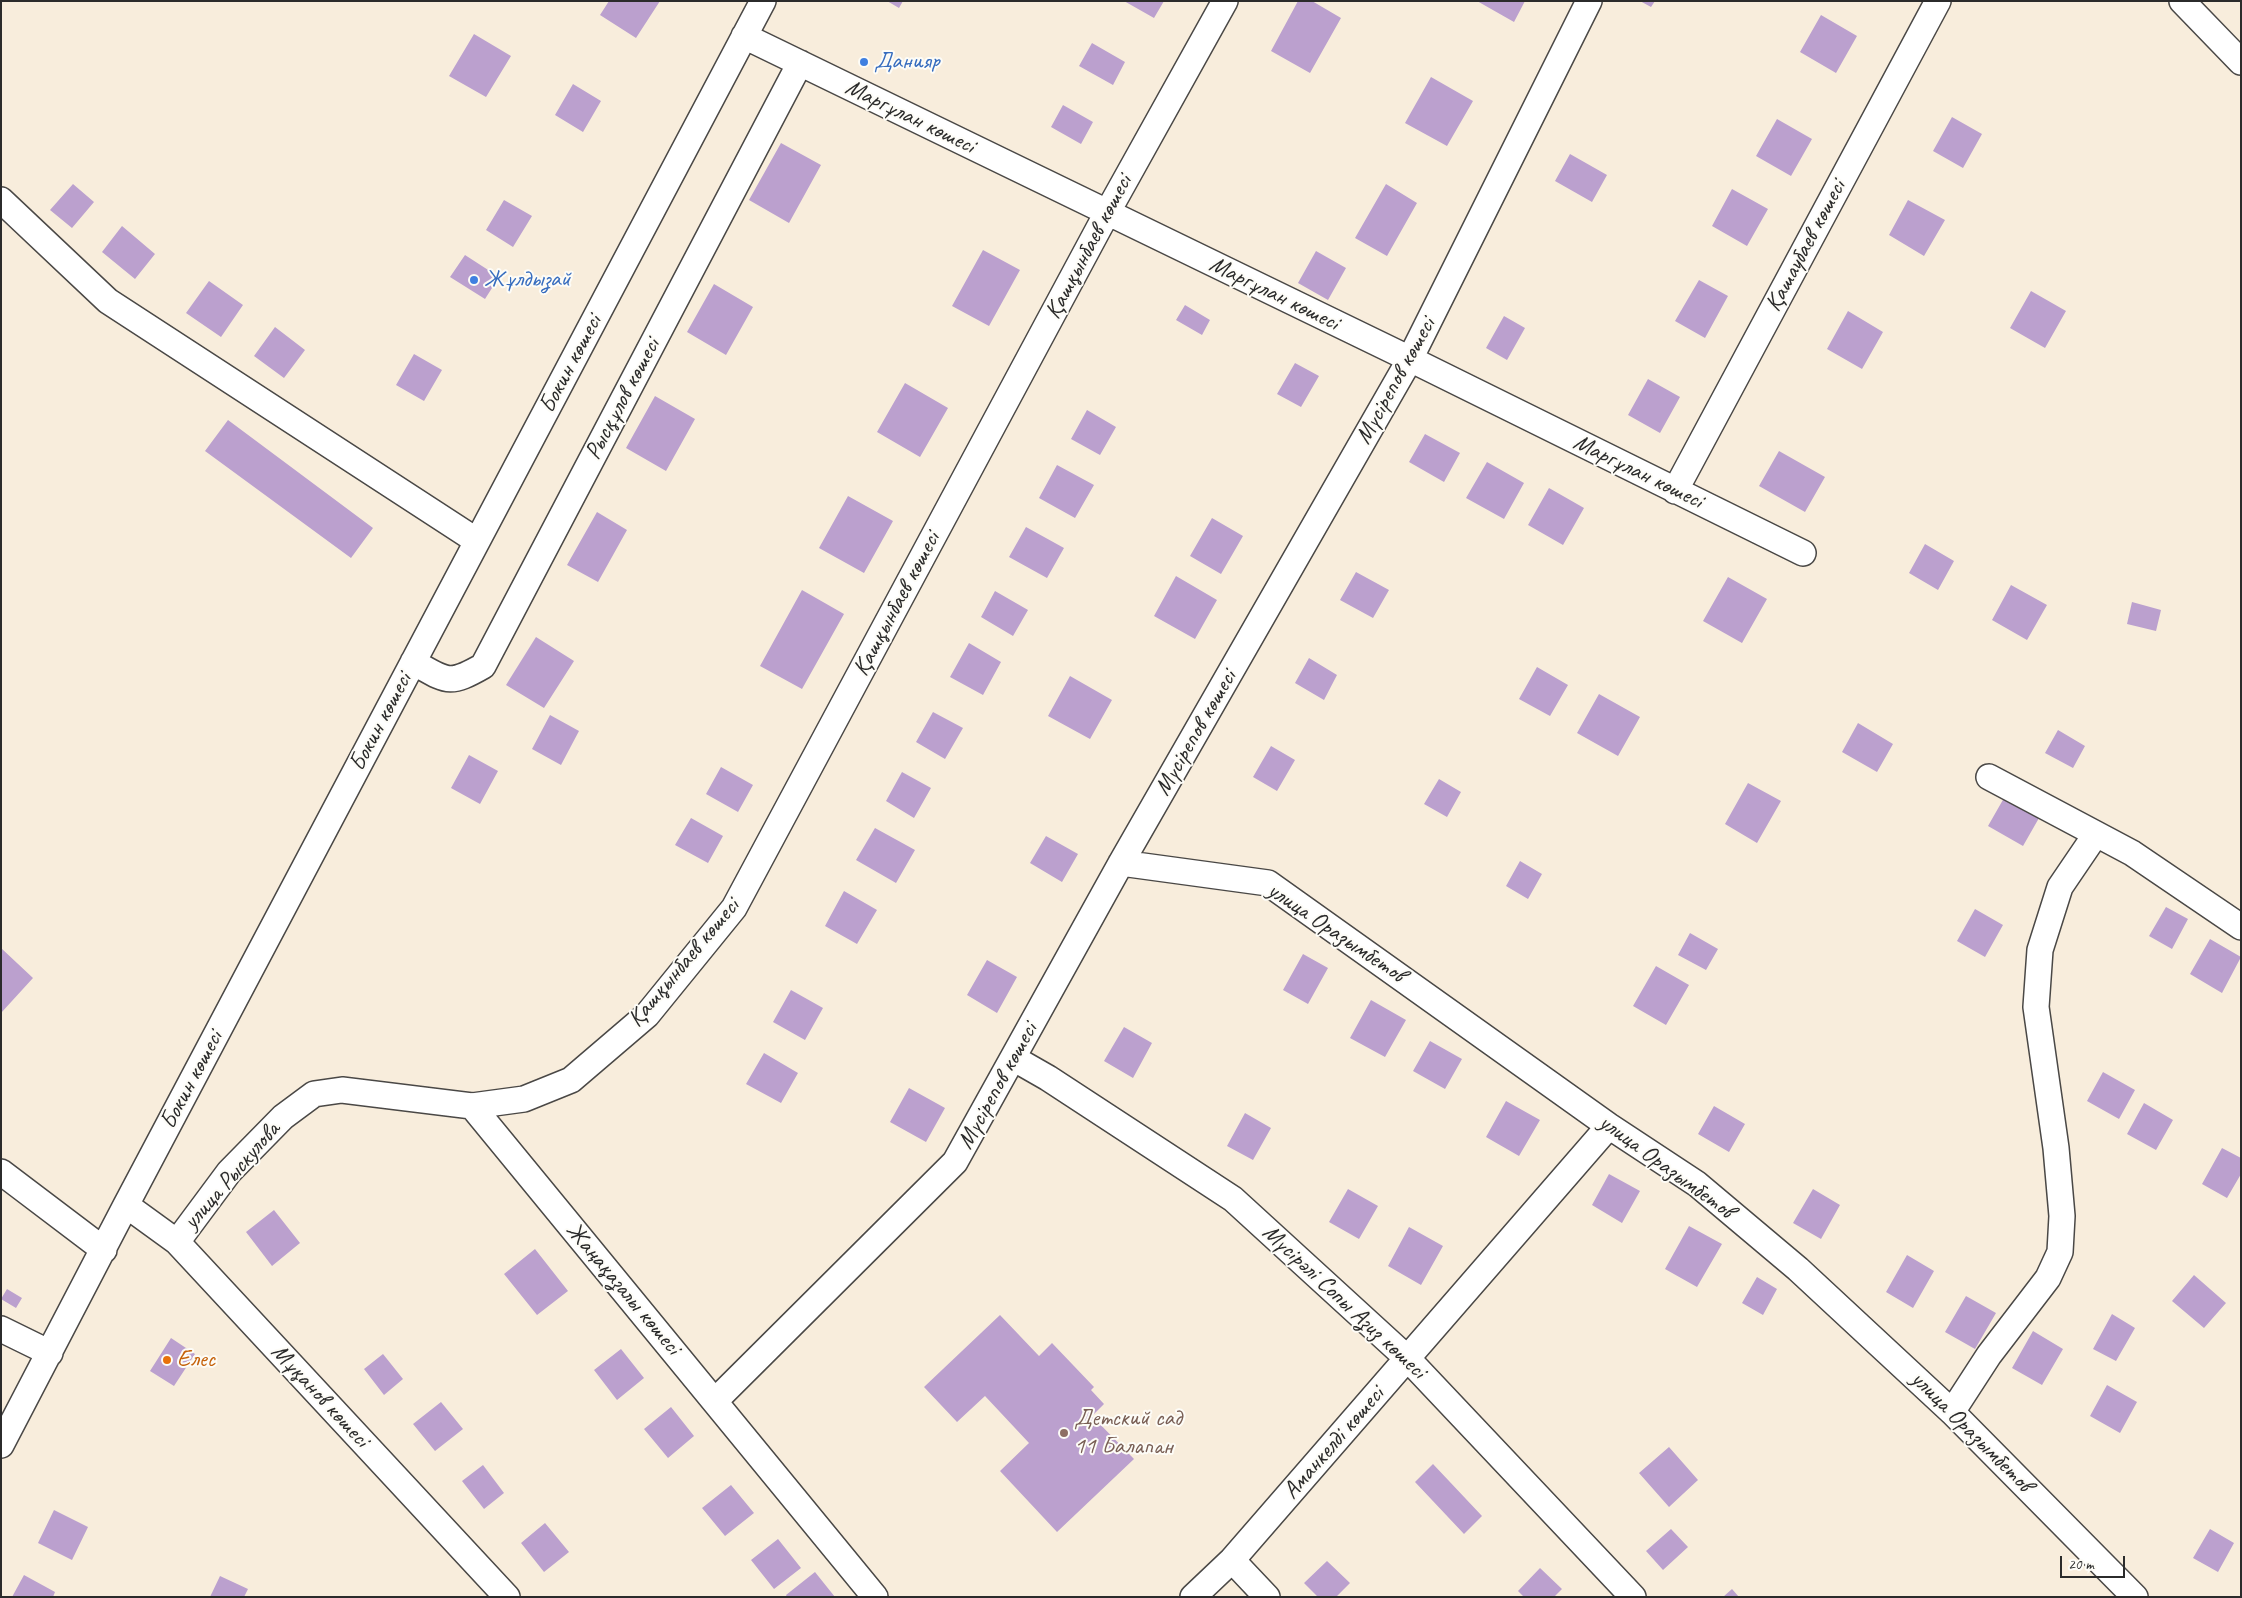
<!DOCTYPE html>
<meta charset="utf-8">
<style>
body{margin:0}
#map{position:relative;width:2242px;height:1598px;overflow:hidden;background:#f8eddc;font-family:Caveat,sans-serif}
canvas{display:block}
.frame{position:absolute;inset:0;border:2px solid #2b2b2b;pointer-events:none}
.scale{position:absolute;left:2060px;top:1556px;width:65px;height:22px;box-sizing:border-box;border:2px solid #2b2b2b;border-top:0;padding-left:6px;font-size:15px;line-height:18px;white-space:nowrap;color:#2b2b2b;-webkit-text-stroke:4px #fdfcf7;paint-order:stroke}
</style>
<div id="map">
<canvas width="2242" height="1598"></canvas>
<div class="frame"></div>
<div class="scale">20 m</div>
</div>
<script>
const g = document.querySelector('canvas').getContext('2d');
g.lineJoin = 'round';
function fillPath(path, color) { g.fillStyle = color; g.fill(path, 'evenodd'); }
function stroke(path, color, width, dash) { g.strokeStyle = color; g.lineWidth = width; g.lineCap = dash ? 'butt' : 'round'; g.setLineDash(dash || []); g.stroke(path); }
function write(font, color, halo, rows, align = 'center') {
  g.font = font + ' Caveat,sans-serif'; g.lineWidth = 4; g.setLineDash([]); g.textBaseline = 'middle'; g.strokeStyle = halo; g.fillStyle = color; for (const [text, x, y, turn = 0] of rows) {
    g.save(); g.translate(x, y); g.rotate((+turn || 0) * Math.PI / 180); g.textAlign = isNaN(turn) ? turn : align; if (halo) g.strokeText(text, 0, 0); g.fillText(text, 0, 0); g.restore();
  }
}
fillPath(new Path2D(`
 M609 1H660L636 38 600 15Z
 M887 1H903L899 8Z
 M1124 1H1164L1154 18Z
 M1298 1H1312L1341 18 1310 73 1271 51Z
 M1477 1H1525L1514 22Z
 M1640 1H1655L1651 7Z
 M1821 15 1857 36 1836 73 1800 52Z
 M474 34 511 56 486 97 449 76Z
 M1092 43 1125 62 1113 85 1079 66Z
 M1431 77 1473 101 1447 146 1405 123Z
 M573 84 601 101 583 132 555 115Z
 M1063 105 1093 122 1081 144 1051 127Z
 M1952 117 1982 134 1963 168 1933 151Z
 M1777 119 1812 139 1791 176 1756 156Z
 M781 143 821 165 789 223 749 200Z
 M1570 154 1607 175 1592 202 1555 181Z
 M73 184 94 202 72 228 50 210Z
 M1386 184 1417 203 1387 256 1355 238Z
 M1732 189 1768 209 1747 246 1712 226Z
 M504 200 532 216 513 247 486 230Z
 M1908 200 1945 220 1924 256 1889 235Z
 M122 226 155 254 135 279 102 252Z
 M983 250 1020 270 989 326 952 306Z
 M1316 251 1346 268 1328 300 1298 283Z
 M465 255 499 277 485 299 450 277Z
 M1699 280 1728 296 1705 338 1675 321Z
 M209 281 243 305 221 337 186 313Z
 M714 284 753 307 726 355 687 332Z
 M2031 291 2066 311 2045 348 2010 328Z
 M1185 305 1210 320 1202 335 1176 320Z
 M1848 311 1883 332 1862 369 1827 349Z
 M1504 316 1525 328 1507 360 1486 348Z
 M275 327 305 350 284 378 254 356Z
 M414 354 442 370 424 401 396 385Z
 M1295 363 1319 376 1301 407 1277 394Z
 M1648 379 1680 397 1660 433 1628 415Z
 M905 383 948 408 920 457 877 432Z
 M655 396 695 419 666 471 626 448Z
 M1087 410 1116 427 1100 455 1071 439Z
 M228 420 373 528 351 558 205 451Z
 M1425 434 1460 453 1444 482 1409 462Z
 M1779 451 1825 477 1805 512 1759 486Z
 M1487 462 1524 483 1504 519 1466 498Z
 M1057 465 1094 485 1075 518 1039 498Z
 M1549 488 1584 508 1563 545 1528 525Z
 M848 496 893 521 864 573 819 548Z
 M597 512 627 530 598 582 567 565Z
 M1212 518 1243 536 1221 574 1190 556Z
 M1026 527 1064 548 1047 578 1009 557Z
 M1925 544 1954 561 1938 590 1909 573Z
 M1356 572 1389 590 1373 618 1340 600Z
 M1176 576 1217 600 1195 639 1154 616Z
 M1728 577 1767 599 1742 643 1703 621Z
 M2011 585 2047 605 2027 640 1992 620Z
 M802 590 844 614 802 689 760 666Z
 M995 591 1028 610 1013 636 981 617Z
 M2132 602 2161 610 2156 631 2127 624Z
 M536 637 574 661 544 708 506 685Z
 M969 643 1001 662 983 695 950 677Z
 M1309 658 1337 675 1324 700 1295 683Z
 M1537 667 1568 685 1550 716 1519 699Z
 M1070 676 1112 700 1090 739 1048 716Z
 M1599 694 1640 717 1618 756 1577 733Z
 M933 712 963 728 945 759 916 742Z
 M550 715 579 731 561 765 532 749Z
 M1858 723 1893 744 1877 772 1842 752Z
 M2058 730 2085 746 2073 768 2045 753Z
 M1271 746 1295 760 1277 791 1253 777Z
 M469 755 498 771 480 804 451 788Z
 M721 767 753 785 738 812 706 794Z
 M902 772 931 788 914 818 886 801Z
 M1439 779 1461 792 1447 817 1424 804Z
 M1748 783 1781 801 1757 843 1725 824Z
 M2004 798 2039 818 2023 846 1988 826Z
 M691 818 723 836 708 863 675 845Z
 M875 828 915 850 896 883 856 860Z
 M1046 836 1078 854 1062 882 1030 863Z
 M1520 861 1542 874 1528 899 1506 886Z
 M844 891 877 910 857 944 825 926Z
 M2166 907 2188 919 2172 949 2149 936Z
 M1975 909 2003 925 1985 957 1957 941Z
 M1690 933 1718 949 1706 970 1678 955Z
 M2210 939 2241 957 2222 993 2190 974Z
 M1 948 33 978 1 1013Z
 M1303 954 1328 968 1308 1004 1283 990Z
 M987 960 1017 977 997 1013 967 995Z
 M1656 966 1689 985 1666 1025 1633 1006Z
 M791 990 823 1008 805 1040 773 1022Z
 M1371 1000 1406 1020 1385 1057 1350 1038Z
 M1124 1027 1152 1043 1133 1078 1104 1061Z
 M1430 1041 1462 1059 1445 1089 1413 1071Z
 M764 1053 798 1073 781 1103 746 1084Z
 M2103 1072 2135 1090 2119 1119 2087 1101Z
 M909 1088 945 1108 926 1142 890 1122Z
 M1506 1101 1540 1120 1519 1156 1486 1137Z
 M2144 1103 2173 1120 2156 1150 2127 1134Z
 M1714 1106 1745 1124 1729 1152 1698 1134Z
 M1245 1113 1271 1128 1253 1160 1227 1146Z
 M2222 1148 2241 1158V1174L2227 1198 2202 1184Z
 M1609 1174 1640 1191 1622 1223 1592 1205Z
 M1348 1189 1378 1206 1359 1239 1329 1222Z
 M1813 1189 1840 1205 1821 1239 1793 1223Z
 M274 1210 300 1243 272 1266 246 1232Z
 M1689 1226 1722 1244 1697 1287 1665 1269Z
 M1409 1227 1443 1246 1421 1285 1388 1266Z
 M535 1249 568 1291 537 1315 504 1274Z
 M1907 1255 1934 1271 1913 1308 1886 1292Z
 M2194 1275 2226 1303 2204 1328 2172 1301Z
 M1757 1277 1777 1289 1763 1315 1742 1303Z
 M7 1289 22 1298 16 1308 1 1299Z
 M1966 1296 1996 1313 1975 1349 1945 1332Z
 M2112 1314 2135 1328 2116 1361 2093 1349Z
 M1000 1315 1039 1356 1052 1343 1094 1387 1091 1390 1104 1404 1092 1416 1134 1459 1057 1532 1000 1471 1029 1443 985 1396 957 1422 924 1387Z
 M2033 1331 2063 1349 2042 1385 2012 1368Z
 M171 1338 195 1354 174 1386 150 1371Z
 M621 1349 644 1378 617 1400 594 1370Z
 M383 1354 403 1379 384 1395 364 1369Z
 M2107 1385 2137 1402 2120 1433 2090 1416Z
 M441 1402 463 1429 435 1451 413 1424Z
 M671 1407 694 1436 668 1458 644 1429Z
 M1669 1447 1698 1480 1669 1507 1639 1473Z
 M1433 1464 1482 1516 1464 1534 1415 1482Z
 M483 1465 504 1493 484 1509 462 1481Z
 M731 1485 754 1513 725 1536 702 1508Z
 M54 1510 88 1527 72 1560 38 1543Z
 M545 1523 569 1552 544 1572 521 1543Z
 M1671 1529 1688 1547 1663 1570 1646 1551Z
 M2210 1529 2234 1543 2218 1572 2193 1558Z
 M778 1539 801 1568 774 1589 751 1560Z
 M1327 1561 1350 1583 1336 1597H1318L1304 1583Z
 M1540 1568 1562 1589 1554 1597H1524L1518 1591Z
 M815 1572 835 1597H787L786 1595Z
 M24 1575 55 1592 53 1597H12Z
 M220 1576 248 1589 244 1597H210Z
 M1732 1589 1739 1597H1723Z`), '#bba0ce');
const street = new Path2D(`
 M2182 1 2241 62
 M744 36 1410 359 1803 553
 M1 200 108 301 477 541
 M1675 491 1938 1
 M413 662C447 681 448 686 483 666L800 63
 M1989 777 2132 853 2241 927
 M1121 863 1268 883 1609 1126 1697 1184 1798 1269 1952 1412 2135 1597
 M1013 1058 1048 1078 1233 1199 1408 1359 1633 1597
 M472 1106 524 1099 571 1080 647 1015 734 908 1107 213 1225 1
 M1 1172 104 1250
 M126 1205 177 1242 507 1597
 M177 1242 229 1172 283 1117 314 1094 342 1090 472 1106 875 1597
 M1 1329 50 1353
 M715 1401 955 1162 1121 863 1410 359 1589 1
 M1952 1412 1989 1355 2048 1278 2060 1252 2062 1216 2056 1148 2036 1007 2040 950 2060 887 2096 834
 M1 1445 126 1205 763 1
 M1232 1560 1267 1597
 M1193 1597 1232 1560 1609 1126`);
stroke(street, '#4a4846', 28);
stroke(street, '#fff', 25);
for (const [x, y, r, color] of [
 [864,62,5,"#3f7fe0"],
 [474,280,5,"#3f7fe0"],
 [167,1360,5,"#e8710a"],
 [1064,1433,5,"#8d6e63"]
]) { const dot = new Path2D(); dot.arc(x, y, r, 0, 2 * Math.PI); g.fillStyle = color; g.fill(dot); stroke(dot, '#fdfcf7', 2); }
write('24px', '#366cbe', '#fdfcf7', [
 ["Данияр",874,62],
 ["Жұлдызай",484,280]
], 'left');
write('24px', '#2b2b2b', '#fdfcf7', [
 ["Маргұлан көшесі",910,117,26],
 ["Қашаубаев көшесі",1806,246,-62],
 ["Қашқынбаев көшесі",1089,247,-62],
 ["Маргұлан көшесі",1274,294,26],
 ["Бокин көшесі",571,364,-62],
 ["Мүсірепов көшесі",1396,381,-61],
 ["Рысқұлов көшесі",623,399,-62],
 ["Маргұлан көшесі",1638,472,26],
 ["Қашқынбаев көшесі",897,604,-62],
 ["Бокин көшесі",381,722,-62],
 ["Мүсірепов көшесі",1196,733,-60],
 ["улица Оразымбетов",1336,933,34],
 ["Қашқынбаев көшесі",684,963,-50],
 ["Бокин көшесі",192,1080,-62],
 ["Мүсірепов көшесі",998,1086,-61],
 ["улица Оразымбетов",1666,1167,36],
 ["улица Рыскулова",232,1176,-49],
 ["Жаңақазалы көшесі",623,1289,50],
 ["Мүсірәлі Сопы Азиз көшесі",1344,1302,43],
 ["Мұқанов көшесі",320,1396,47],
 ["улица Оразымбетов",1971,1432,45],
 ["Аманкелді көшесі",1334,1443,-49]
]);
write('24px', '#c56008', '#fdfcf7', [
 ["Елес",177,1360]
], 'left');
write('24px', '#785e54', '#fdfcf7', [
 ["Детский сад",1074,1419],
 ["11 Балапан",1074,1447]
], 'left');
</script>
